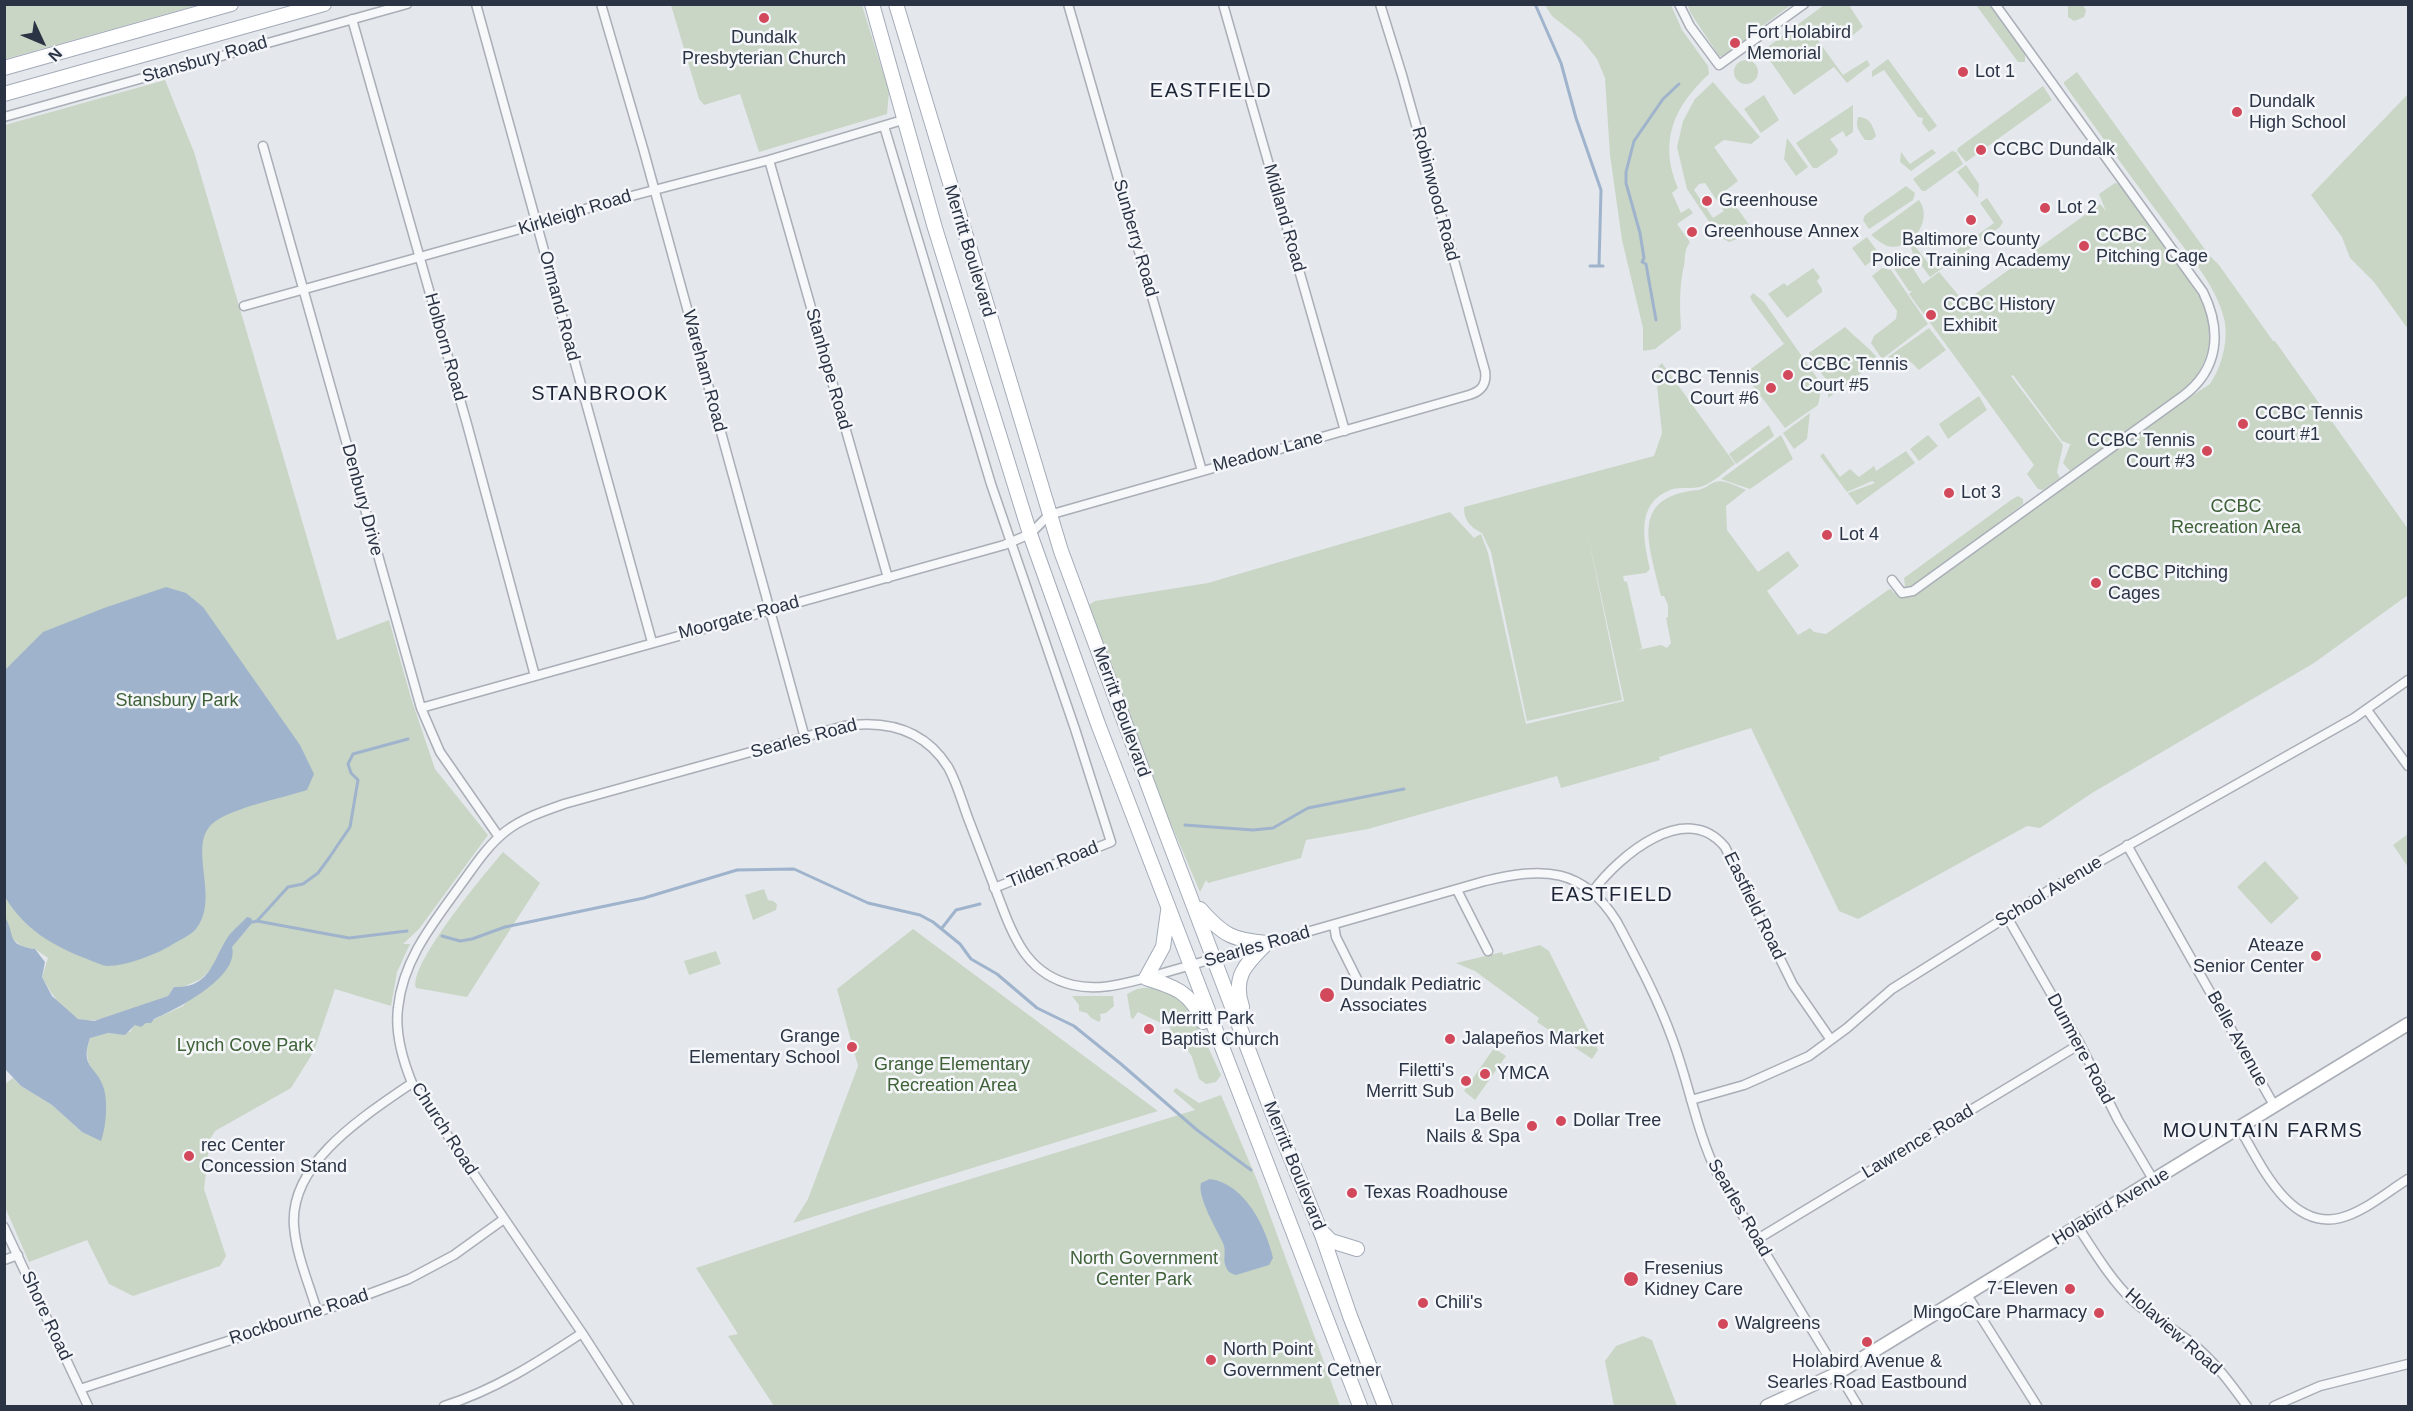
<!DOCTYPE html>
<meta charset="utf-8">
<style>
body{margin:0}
#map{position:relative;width:2413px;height:1411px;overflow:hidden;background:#e4e7ec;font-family:Helvetica,sans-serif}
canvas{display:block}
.frame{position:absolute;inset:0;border:6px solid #2b3445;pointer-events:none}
.north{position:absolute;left:12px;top:12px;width:60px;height:60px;-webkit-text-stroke:4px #f4f6f9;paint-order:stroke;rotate:134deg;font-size:16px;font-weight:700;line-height:24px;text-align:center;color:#2b3445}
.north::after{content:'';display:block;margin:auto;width:21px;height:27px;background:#2b3445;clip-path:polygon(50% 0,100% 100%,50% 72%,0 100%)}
</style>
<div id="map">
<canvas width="2413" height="1411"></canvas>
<div class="frame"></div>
<div class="north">N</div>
</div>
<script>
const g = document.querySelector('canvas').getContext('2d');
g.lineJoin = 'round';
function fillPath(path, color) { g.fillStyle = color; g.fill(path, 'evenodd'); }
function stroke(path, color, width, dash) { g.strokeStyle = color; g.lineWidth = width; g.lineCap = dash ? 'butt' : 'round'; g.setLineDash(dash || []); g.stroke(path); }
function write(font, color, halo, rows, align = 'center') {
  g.font = font + ' Helvetica,sans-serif'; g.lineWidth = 5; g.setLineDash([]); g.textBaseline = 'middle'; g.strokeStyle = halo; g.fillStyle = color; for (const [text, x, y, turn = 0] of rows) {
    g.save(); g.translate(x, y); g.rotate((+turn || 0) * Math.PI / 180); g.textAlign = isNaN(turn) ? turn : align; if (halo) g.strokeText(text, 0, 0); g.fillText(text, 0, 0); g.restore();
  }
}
fillPath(new Path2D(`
 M5 4H198V5L5 59Z
 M671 5H862L889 92 887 114 759 152 740 94 704 105 699 99Z
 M1545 5H1671L1682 30 1708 66 1709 74C1674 106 1658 142 1678 188L1672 193 1681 213 1689 208 1693 213 1677 224 1690 242C1683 251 1686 260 1683 270 1679 291 1680 308 1681 329L1655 349 1643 351V328L1622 240 1610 155 1605 78 1597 59 1581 39 1552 16Z
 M1688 5H1791L1746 38 1747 41 1726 56H1719L1690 12Z
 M1824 5H1849L1863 27 1845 41 1832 22 1814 35 1843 75 1867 60 1870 65 1847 83 1834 67 1794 95 1764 52 1765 49Z
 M1976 5H1989L2025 54V62H2018Z
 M2068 5H2083L2086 10 2084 17 2074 21 2068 17Z
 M1888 59 1937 126 1929 132 1922 123 1923 118 1918 117 1884 70 1872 77V71Z
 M1734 72a12 12 0 1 1 24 0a12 12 0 1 1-24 0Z
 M2077 72 2209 255 2219 265 2273 341H2275L2408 529V595L2314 663 2092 793 2040 828 2027 826 1858 919 1839 911 1751 728 1659 757 1660 760 1561 788 1557 776 1368 829 1306 840 1301 858 1208 883 1206 880 1200 892 1163 805 1089 605 1095 601 1208 583 1450 512 1474 538 1481 534 1488 553 1526 724 1624 701 1587 531 1622 700 1527 721 1491 552 1482 533C1470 527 1464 521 1464 507L1654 456 1662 433 1656 376 1658 367 1662 363 1735 464C1725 471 1714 482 1703 486 1693 490 1681 486 1670 490 1635 504 1644 541 1650 569L1646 573 1623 576 1624 581 1627 582 1642 648 1638 650 1661 645 1667 648 1671 643 1666 618 1668 617V605L1664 596H1661C1650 546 1627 497 1698 490 1705 489 1709 484 1715 482 1725 479 1737 487 1746 490L1726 506 1727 530 1758 572 1788 551 1799 566 1767 591 1798 635 1810 628 1814 632 1826 634 1888 590 1891 589 1894 593 1905 586 1904 578 2011 500 2018 496 2023 499V504L1990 529 2210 384C2222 366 2229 340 2224 318 2215 283 2185 250 2164 221 2130 176 2097 130 2064 84V82Z
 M165 80 194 152 337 640 389 620 411 698 435 769 488 835 419 929 403 944H410L397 972 391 1006 335 989 314 1051 291 1088 215 1131 210 1139 204 1189 226 1256 220 1266 133 1296 109 1284 87 1240 29 1262 5 1207V1084L13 1078 21 1086 52 1105 82 1132 104 1089C92 1070 82 1061 90 1038L96 1034 108 1033 119 1034 130 1032 135 1025 146 1023 183 1006 239 936 252 925 223 945 212 968 201 979 183 987H174L168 996C149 1003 96 1027 79 1019 64 1014 49 990 42 977L48 958 35 949 23 947 11 938 5 917V125Z
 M1713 82 1760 137 1751 144 1724 140 1714 147 1738 181 1725 191 1750 226 1742 237 1729 242 1722 238 1720 232 1722 231 1719 225 1714 229 1687 189 1677 147 1683 121 1695 99ZM1705 183 1724 211 1713 218 1694 190 1699 184Z
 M2043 86 2052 100 1966 162 1957 151 1958 148Z
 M2408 94V329L2374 282 2350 258 2342 237 2311 195Z
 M1764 95 1779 120 1761 133 1744 109Z
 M1853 105V132L1846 137 1843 131 1830 139 1838 150 1837 154 1817 168H1813L1796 143Z
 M1858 117C1870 117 1873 126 1876 136L1872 140H1865C1859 131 1855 127 1858 117Z
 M1787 138 1808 167 1796 176 1784 159Z
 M1932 149 1936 153 1911 171 1900 162 1901 152 1910 164Z
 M1952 151 1956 152 1963 164 1925 191H1922L1913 179Z
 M1966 165 1979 184 1978 198 1957 172Z
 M2115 183 2120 184 2204 303C2215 335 2210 364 2186 388L2070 471 2063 463 2070 445H2072L2062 441 2013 375 2011 376 2063 445 2057 472 2060 478 2043 490 2038 489 2027 474 2034 465 1909 294 1912 291H1909L1891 264 1903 255 1905 256 1923 284 1939 272 1964 302 2100 204 2106 211 2099 194Z
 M1906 186 1915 193 1913 200 1869 229 1863 220 1865 215Z
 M1987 198 2003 222 2000 227 1930 277 1913 254 1911 248 1914 245 1932 268 1994 223 1980 203Z
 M1919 200C1934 220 1911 252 1887 246 1882 244 1875 238 1871 235Z
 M1867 237 1880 255 1865 266 1852 248Z
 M1813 268 1820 277 1817 281 1822 289V292L1787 318 1768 294 1784 283 1787 286Z
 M1882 268 1891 270 1928 324 1882 359 1871 343 1874 336 1896 319 1897 311 1872 276Z
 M1753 293 1764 302 1822 385 1818 405 1785 428 1744 374 1784 344 1752 301 1750 297Z
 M1845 327C1857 339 1869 347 1879 360L1828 398 1829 383 1810 359 1809 353Z
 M1929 328 1946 350 1919 370 1911 362 1899 370 1888 357Z
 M1979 396 1987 410 1948 439 1939 424Z
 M1810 413 1807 439 1794 449 1783 433Z
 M1769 425 1774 436 1736 464 1729 454Z
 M1781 435 1793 459 1750 489 1721 479Z
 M1928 435 1938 446 1919 461 1910 449Z
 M1906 451 1915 463 1857 505 1848 493 1875 483 1872 481 1847 492 1820 456 1823 453 1840 477 1850 469 1859 477 1874 466 1876 471Z
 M2408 834V867L2393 845Z
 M503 852 540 883 467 997 416 988C408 965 486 872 503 852Z
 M2265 861 2299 898 2271 924 2237 887Z
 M764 889 768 900 773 901 777 904 776 910 753 920 745 895Z
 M913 929 1158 1111 793 1223 808 1199 858 1066 837 989Z
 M1540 945 1549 951 1598 1050 1592 1059 1537 1022 1539 1018 1475 971 1456 963 1502 952 1503 955Z
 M716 951 721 964 689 975 684 961Z
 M1159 986 1185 998 1221 1075 1216 1082 1206 1084 1199 1079 1192 1057 1185 1046 1179 1048 1172 1040 1173 1036 1168 1033 1171 1028 1138 1012 1133 1019 1131 1018 1127 994 1137 989Z
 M1072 996H1113L1114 1006 1106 1013 1100 1014 1101 1019 1099 1022 1091 1018 1087 1013 1079 1011V1005Z
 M1494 1048 1506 1056 1475 1100 1464 1091Z
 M1176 1088 1199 1103 1221 1095 1257 1180 1340 1406H774L728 1336 738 1334 696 1268 873 1209 1195 1110 1173 1091Z
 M1643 1336 1652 1340 1677 1406H1614L1605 1361 1616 1346Z`), '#c9d6c5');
fillPath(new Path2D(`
 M166 587 186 593 203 607 300 745 314 774 307 790C283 798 230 808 212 824 187 847 221 899 196 929 191 935 180 940 173 944 158 954 126 966 108 966 102 966 93 961 87 959 53 946 24 929 5 897V670L43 632 104 608Z
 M5 917C16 935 5 945 35 949L45 962 42 977 52 996 78 1019 94 1021 168 996 174 987C213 988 212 958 230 934 235 928 242 923 247 917L251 918 253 922 232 947C240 977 177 1009 154 1019L151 1023H146L141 1027 135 1025 125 1035 108 1033 90 1038C79 1069 98 1066 104 1089 108 1103 106 1128 101 1141L82 1132 52 1105 21 1086 5 1069Z
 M1210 1179C1245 1184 1266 1227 1273 1258L1269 1265 1236 1275C1231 1274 1228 1272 1226 1267 1222 1259 1227 1251 1223 1243 1217 1230 1197 1197 1201 1183Z`), '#9fb4cc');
stroke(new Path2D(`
 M1535 4 1561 63 1576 118 1601 190 1599 266
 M1642 262 1644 258 1640 233 1626 183V172L1634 141 1663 99 1679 84
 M1642 262 1646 264 1656 320
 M1590 266H1603
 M1185 825 1253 830 1273 828 1308 808 1404 789
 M257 921 288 887 303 884 318 873 329 858 350 827 358 780 351 773 348 764 353 754 408 739
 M253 922 257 921 349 938 407 931
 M942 928 956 910 980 904
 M442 936 460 941 472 939 505 927 644 898 737 870 794 869 868 903 920 915 933 922 960 944 971 959 997 974 1037 1008 1074 1026 1121 1064 1197 1130 1251 1170`), '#9fb4cc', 3);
const street = new Path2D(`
 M476 4 652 642
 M601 4 643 148 805 738
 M1068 4 1202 471
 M1223 4 1345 431
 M1679 4 1690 26 1719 65 1804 4
 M352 19 467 424 535 676
 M4 117 407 4
 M884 126 991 484 1075 729 1111 842 994 888
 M263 146 421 708 440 752 499 837
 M769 160 888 578
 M244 306 538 224 601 204 769 160 906 119
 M1892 580 1902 593 1913 591 2183 396C2219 369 2222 331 2203 292L1995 4
 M421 708 1004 545 1030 534 1049 515 1469 395C1482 391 1487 384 1485 371L1402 75 1380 4
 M2367 710 2408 766
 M2127 845 2275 1107
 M1457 890 1488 951
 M1593 891C1619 856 1686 799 1725 847L1793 985 1831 1040
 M2007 917 2080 1044 2118 1120 2154 1181
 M1334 925 1336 937 1361 987
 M1691 1100 1744 1085 1809 1056 1847 1028 1892 989 2051 889 2354 718 2408 680
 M2240 1129C2260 1163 2289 1230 2340 1218 2364 1212 2387 1192 2408 1179
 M4 1227 88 1406
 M2078 1227C2095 1253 2111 1280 2133 1301 2152 1318 2174 1328 2193 1344 2215 1362 2231 1384 2247 1406
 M1756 1240 2080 1044
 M4 1260 18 1255
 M1967 1295 2037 1406
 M317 1311C309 1284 296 1254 294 1226 289 1162 366 1115 412 1083
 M80 1389 345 1303 409 1279 454 1255 504 1219
 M444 1406C495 1390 538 1362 582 1333
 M629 1406 582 1333 412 1083C403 1061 395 1032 398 1008 403 959 434 922 462 883 475 865 488 845 506 831 523 818 544 811 564 804L844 726C886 720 924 729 948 767 957 783 962 802 968 818 979 847 990 876 1001 904 1015 942 1030 975 1073 985 1098 991 1122 984 1146 978L1485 881C1543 867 1583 867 1617 922 1637 960 1658 999 1672 1038 1689 1083 1696 1130 1717 1173L1858 1406
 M2274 1406 2320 1386 2408 1364`);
const secondary = new Path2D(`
 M1767 1406 1838 1373 2408 1024`);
const primary = new Path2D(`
 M872 4 935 228 1030 534 1098 724 1360 1406
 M896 4 1061 551 1164 828 1272 1112 1322 1235 1350 1316 1385 1406
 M4 68 231 4
 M4 94 324 4
 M1200 909C1223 935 1232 940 1267 943
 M1168 911 1163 947 1146 978C1175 987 1191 992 1203 1022
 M1242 1007C1232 976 1246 964 1267 943
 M1322 1232 1331 1241 1357 1249`);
stroke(street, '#a9aeb7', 11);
stroke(secondary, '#a9aeb7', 15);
stroke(primary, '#a3abb8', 16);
stroke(street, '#f7f8fa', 8);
stroke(secondary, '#fff', 12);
stroke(primary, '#fff', 14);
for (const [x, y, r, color] of [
 [764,18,6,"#d1495b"],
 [1735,43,6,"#d1495b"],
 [1963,72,6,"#d1495b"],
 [2237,112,6,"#d1495b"],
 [1981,150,6,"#d1495b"],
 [1707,201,6,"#d1495b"],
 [2045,208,6,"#d1495b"],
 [1971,220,6,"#d1495b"],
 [1692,232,6,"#d1495b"],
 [2084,246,6,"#d1495b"],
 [1931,315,6,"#d1495b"],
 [1788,375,6,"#d1495b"],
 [1771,388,6,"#d1495b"],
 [2243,424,6,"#d1495b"],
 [2207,451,6,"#d1495b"],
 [1949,493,6,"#d1495b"],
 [1827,535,6,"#d1495b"],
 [2096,583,6,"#d1495b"],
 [2316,956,6,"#d1495b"],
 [1327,995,8,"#d1495b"],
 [1149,1029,6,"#d1495b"],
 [1450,1039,6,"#d1495b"],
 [852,1047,6,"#d1495b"],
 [1485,1074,6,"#d1495b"],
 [1466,1081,6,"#d1495b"],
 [1561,1121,6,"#d1495b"],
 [1532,1126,6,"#d1495b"],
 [189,1156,6,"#d1495b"],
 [1352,1193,6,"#d1495b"],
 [1631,1279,8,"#d1495b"],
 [2070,1289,6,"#d1495b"],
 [1423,1303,6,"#d1495b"],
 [2099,1313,6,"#d1495b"],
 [1723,1324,6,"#d1495b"],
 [1867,1342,6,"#d1495b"],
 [1211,1360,6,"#d1495b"]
]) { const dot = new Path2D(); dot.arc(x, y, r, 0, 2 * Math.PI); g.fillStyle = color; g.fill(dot); stroke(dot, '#f4f6f9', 2); }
write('18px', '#2b3445', '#f4f6f9', [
 ["Fort Holabird",1747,33],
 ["Memorial",1747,54],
 ["Dundalk",764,38,"center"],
 ["Presbyterian Church",764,59,"center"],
 ["Lot 1",1975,72],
 ["Dundalk",2249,102],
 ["High School",2249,123],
 ["CCBC Dundalk",1993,150],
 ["Greenhouse",1719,201],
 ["Lot 2",2057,208],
 ["Greenhouse Annex",1704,232],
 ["CCBC",2096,236],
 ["Pitching Cage",2096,257],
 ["Baltimore County",1971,240,"center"],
 ["Police Training Academy",1971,261,"center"],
 ["CCBC History",1943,305],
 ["Exhibit",1943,326],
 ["CCBC Tennis",1800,365],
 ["Court #5",1800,386],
 ["CCBC Tennis",1759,378,"right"],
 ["Court #6",1759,399,"right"],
 ["CCBC Tennis",2255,414],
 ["court #1",2255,435],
 ["CCBC Tennis",2195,441,"right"],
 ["Court #3",2195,462,"right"],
 ["Lot 3",1961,493],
 ["Lot 4",1839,535],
 ["CCBC Pitching",2108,573],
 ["Cages",2108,594],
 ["Ateaze",2304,946,"right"],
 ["Senior Center",2304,967,"right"],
 ["Dundalk Pediatric",1340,985],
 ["Associates",1340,1006],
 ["Merritt Park",1161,1019],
 ["Baptist Church",1161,1040],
 ["Grange",840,1037,"right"],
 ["Elementary School",840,1058,"right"],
 ["Jalapeños Market",1462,1039],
 ["Filetti's",1454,1071,"right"],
 ["Merritt Sub",1454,1092,"right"],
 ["YMCA",1497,1074],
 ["La Belle",1520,1116,"right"],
 ["Nails & Spa",1520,1137,"right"],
 ["Dollar Tree",1573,1121],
 ["rec Center",201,1146],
 ["Concession Stand",201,1167],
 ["Texas Roadhouse",1364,1193],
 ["Fresenius",1644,1269],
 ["Kidney Care",1644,1290],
 ["7-Eleven",2058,1289,"right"],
 ["Chili's",1435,1303],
 ["MingoCare Pharmacy",2087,1313,"right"],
 ["Walgreens",1735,1324],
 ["North Point",1223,1350],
 ["Government Cetner",1223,1371],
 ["Holabird Avenue &",1867,1362,"center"],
 ["Searles Road Eastbound",1867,1383,"center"]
], 'left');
write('18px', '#2b3445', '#f4f6f9', [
 ["Stansbury Road",205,60,-16],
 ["Robinwood Road",1435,194,75],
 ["Kirkleigh Road",575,213,-17],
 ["Midland Road",1284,218,74],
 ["Sunberry Road",1135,238,74],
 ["Merritt Boulevard",969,251,73],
 ["Ormand Road",559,306,75],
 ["Holborn Road",445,347,74],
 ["Stanhope Road",828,369,74],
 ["Wareham Road",704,371,75],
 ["Meadow Lane",1268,452,-15],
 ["Denbury Drive",362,500,75],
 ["Moorgate Road",739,618,-15],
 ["Merritt Boulevard",1121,712,70],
 ["Searles Road",804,739,-15],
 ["Tilden Road",1053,865,-22],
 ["School Avenue",2049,892,-31],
 ["Eastfield Road",1754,906,64],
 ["Searles Road",1257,947,-16],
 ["Belle Avenue",2237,1039,61],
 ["Dunmere Road",2080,1049,62],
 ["Church Road",444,1129,57],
 ["Lawrence Road",1918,1142,-31],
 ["Merritt Boulevard",1294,1166,68],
 ["Holabird Avenue",2111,1207,-31],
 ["Searles Road",1739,1208,60],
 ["Shore Road",46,1316,65],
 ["Rockbourne Road",299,1317,-18],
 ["Holaview Road",2173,1332,41]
]);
write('18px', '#3f6138', '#f4f6f9', [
 ["CCBC",2236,507],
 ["Recreation Area",2236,528],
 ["Stansbury Park",177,701],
 ["Lynch Cove Park",245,1046],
 ["Grange Elementary",952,1065],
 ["Recreation Area",952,1086],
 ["North Government",1144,1259],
 ["Center Park",1144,1280]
]);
g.letterSpacing = '1.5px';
write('20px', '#1d2536', '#f4f6f9', [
 ["EASTFIELD",1211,91],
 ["STANBROOK",600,394],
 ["EASTFIELD",1612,895],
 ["MOUNTAIN FARMS",2263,1131]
]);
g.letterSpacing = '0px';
</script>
